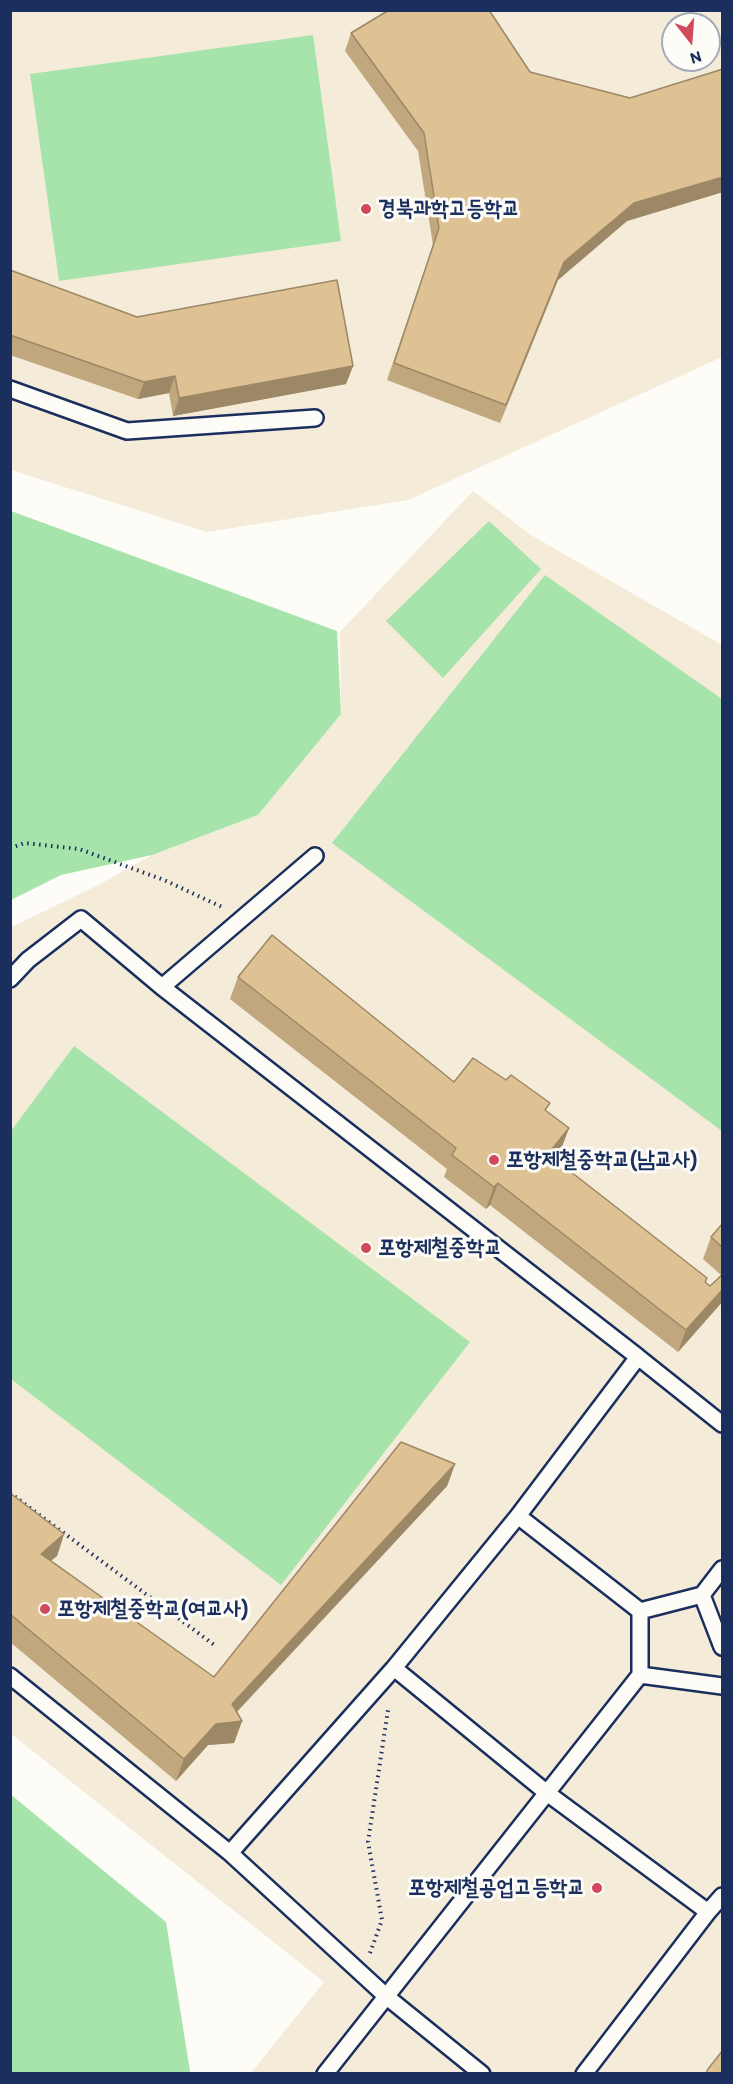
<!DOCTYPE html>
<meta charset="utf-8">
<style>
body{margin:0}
#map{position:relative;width:733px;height:2084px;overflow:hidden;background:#fdfcf7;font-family:Itim,sans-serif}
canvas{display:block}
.frame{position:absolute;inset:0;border:12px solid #1b2f5e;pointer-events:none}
.north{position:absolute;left:661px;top:12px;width:60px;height:60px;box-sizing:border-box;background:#fdfcf7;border:2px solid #a3aaba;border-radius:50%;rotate:163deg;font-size:16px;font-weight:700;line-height:24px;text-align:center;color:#1b2f5e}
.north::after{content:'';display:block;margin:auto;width:21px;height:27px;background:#d1495b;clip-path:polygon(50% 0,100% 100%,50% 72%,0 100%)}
</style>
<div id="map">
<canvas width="733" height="2084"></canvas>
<div class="frame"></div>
<div class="north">N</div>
</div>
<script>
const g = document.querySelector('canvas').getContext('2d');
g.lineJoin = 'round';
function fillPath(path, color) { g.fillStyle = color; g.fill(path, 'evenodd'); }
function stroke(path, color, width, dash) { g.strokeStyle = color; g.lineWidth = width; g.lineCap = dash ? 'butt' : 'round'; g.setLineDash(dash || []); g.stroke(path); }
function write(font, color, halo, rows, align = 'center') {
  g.font = font + ' Itim,"Poor Story",sans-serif'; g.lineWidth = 6; g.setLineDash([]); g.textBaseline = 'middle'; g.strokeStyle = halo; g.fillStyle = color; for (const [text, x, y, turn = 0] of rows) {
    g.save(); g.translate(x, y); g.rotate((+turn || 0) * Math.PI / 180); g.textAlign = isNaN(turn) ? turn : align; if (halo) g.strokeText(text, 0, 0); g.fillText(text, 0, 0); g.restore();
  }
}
fillPath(new Path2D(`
 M11 11H722V357L408 500 207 532 11 470ZM673 24H709V60H673Z
 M473 491 531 535 722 645V2073H251L324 1982 11 1734 10 928 100 884 152 855 258 815 341 714 340 632Z`), '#f4ebd9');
fillPath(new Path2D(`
 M313 35 341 241 59 281 30 74Z
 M11 511 337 631 341 714 258 815 152 855 61 875 11 900Z
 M489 521 541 569 443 678 386 621Z
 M545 575 722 699V1131L332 843Z
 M74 1046 470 1342 281 1585 11 1379V1131Z
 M10 1794 166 1922 190 2071 189 2073H11Z`), '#a6e4ab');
const lane = new Path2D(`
 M10 389 127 431 315 418
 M315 856 162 987 638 1357
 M10 979 28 960 81 919 162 987
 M722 1424 638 1357 518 1516 394 1668 547 1793 708 1912 722 1896
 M518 1516 640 1611
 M702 1595 722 1647
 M394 1668 230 1853 387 1997 482 2074
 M640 1675 722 1686
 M10 1676 230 1853
 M325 2074 640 1675V1611L702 1595 722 1569
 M584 2074 708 1912`);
stroke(lane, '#1b2f5e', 20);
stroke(new Path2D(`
 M10 848 25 843 79 849 164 880 222 907
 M10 1493 217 1647
 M370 1953 382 1920 368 1842 388 1710`), '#1b2f5e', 4, [1.5, 4.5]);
stroke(lane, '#fdfcf7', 15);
fillPath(new Path2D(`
 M351 33 530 72 630 98 723 69V192L627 221 558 280 500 423 387 380 433 245 418 151 345 51Z
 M10 270 137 317 353 366 346 384 173 416 169 393 138 399 10 355Z
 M238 977 454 1082 547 1112 569 1128 561 1149 554 1158 707 1278 706 1283 710 1286 721 1275 703 1259 711 1237 723 1223V1301L678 1352 490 1205 486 1209 444 1177 447 1169 230 999Z
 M455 1464 447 1486 237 1712 242 1721 234 1743 208 1745 176 1781 10 1642V1493L64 1534 57 1556 51 1560 214 1677Z`), '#c0a77e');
fillPath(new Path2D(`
 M723 177V192L627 221 558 280 500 423 564 262 634 203Z
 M353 366 346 384 173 416 179 398Z
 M175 376 169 393 138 399 144 382Z
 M569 1128 561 1149 540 1176 548 1154Z
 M498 1183 490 1205 486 1209 494 1187Z
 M723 1289V1301L678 1352 686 1330Z
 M455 1464 447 1486 227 1722 242 1721 234 1743 208 1745 176 1781 184 1759 232 1704Z
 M64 1534 57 1556 33 1575 41 1554Z`), '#9c8867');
const building = new Path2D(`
 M389 10H489L530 72 630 98 723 69V177L634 203 564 262 506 405 394 363 439 228 424 133 351 33Z
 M10 270 137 317 337 280 353 366 179 398 175 376 144 382 10 335Z
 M272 935 454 1082 473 1058 506 1080 511 1075 550 1103 545 1110 569 1128 548 1154 707 1278 705 1282 710 1286 723 1274V1289L686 1330 498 1183 494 1187 452 1155 456 1148 238 977Z
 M723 1223V1248L711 1237Z
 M401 1442 455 1464 232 1704 242 1721 216 1724 184 1759 10 1614V1493L64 1534 41 1554 214 1677Z
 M723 2050V2073H706L708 2069Z`);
fillPath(building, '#dfc293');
stroke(building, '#9c8867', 1.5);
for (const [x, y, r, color] of [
 [366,209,6,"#d1495b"],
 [494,1160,6,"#d1495b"],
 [366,1248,6,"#d1495b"],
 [45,1609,6,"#d1495b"],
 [597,1888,6,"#d1495b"]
]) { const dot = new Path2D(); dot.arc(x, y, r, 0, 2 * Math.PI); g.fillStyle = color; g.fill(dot); stroke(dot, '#fdfcf7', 2); }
write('bold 22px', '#1b2f5e', '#fdfcf7', [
 ["경북과학고등학교",378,209],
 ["포항제철중학교(남교사)",506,1160],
 ["포항제철중학교",378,1248],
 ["포항제철중학교(여교사)",57,1609],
 ["포항제철공업고등학교",585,1888,"right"]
], 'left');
</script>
